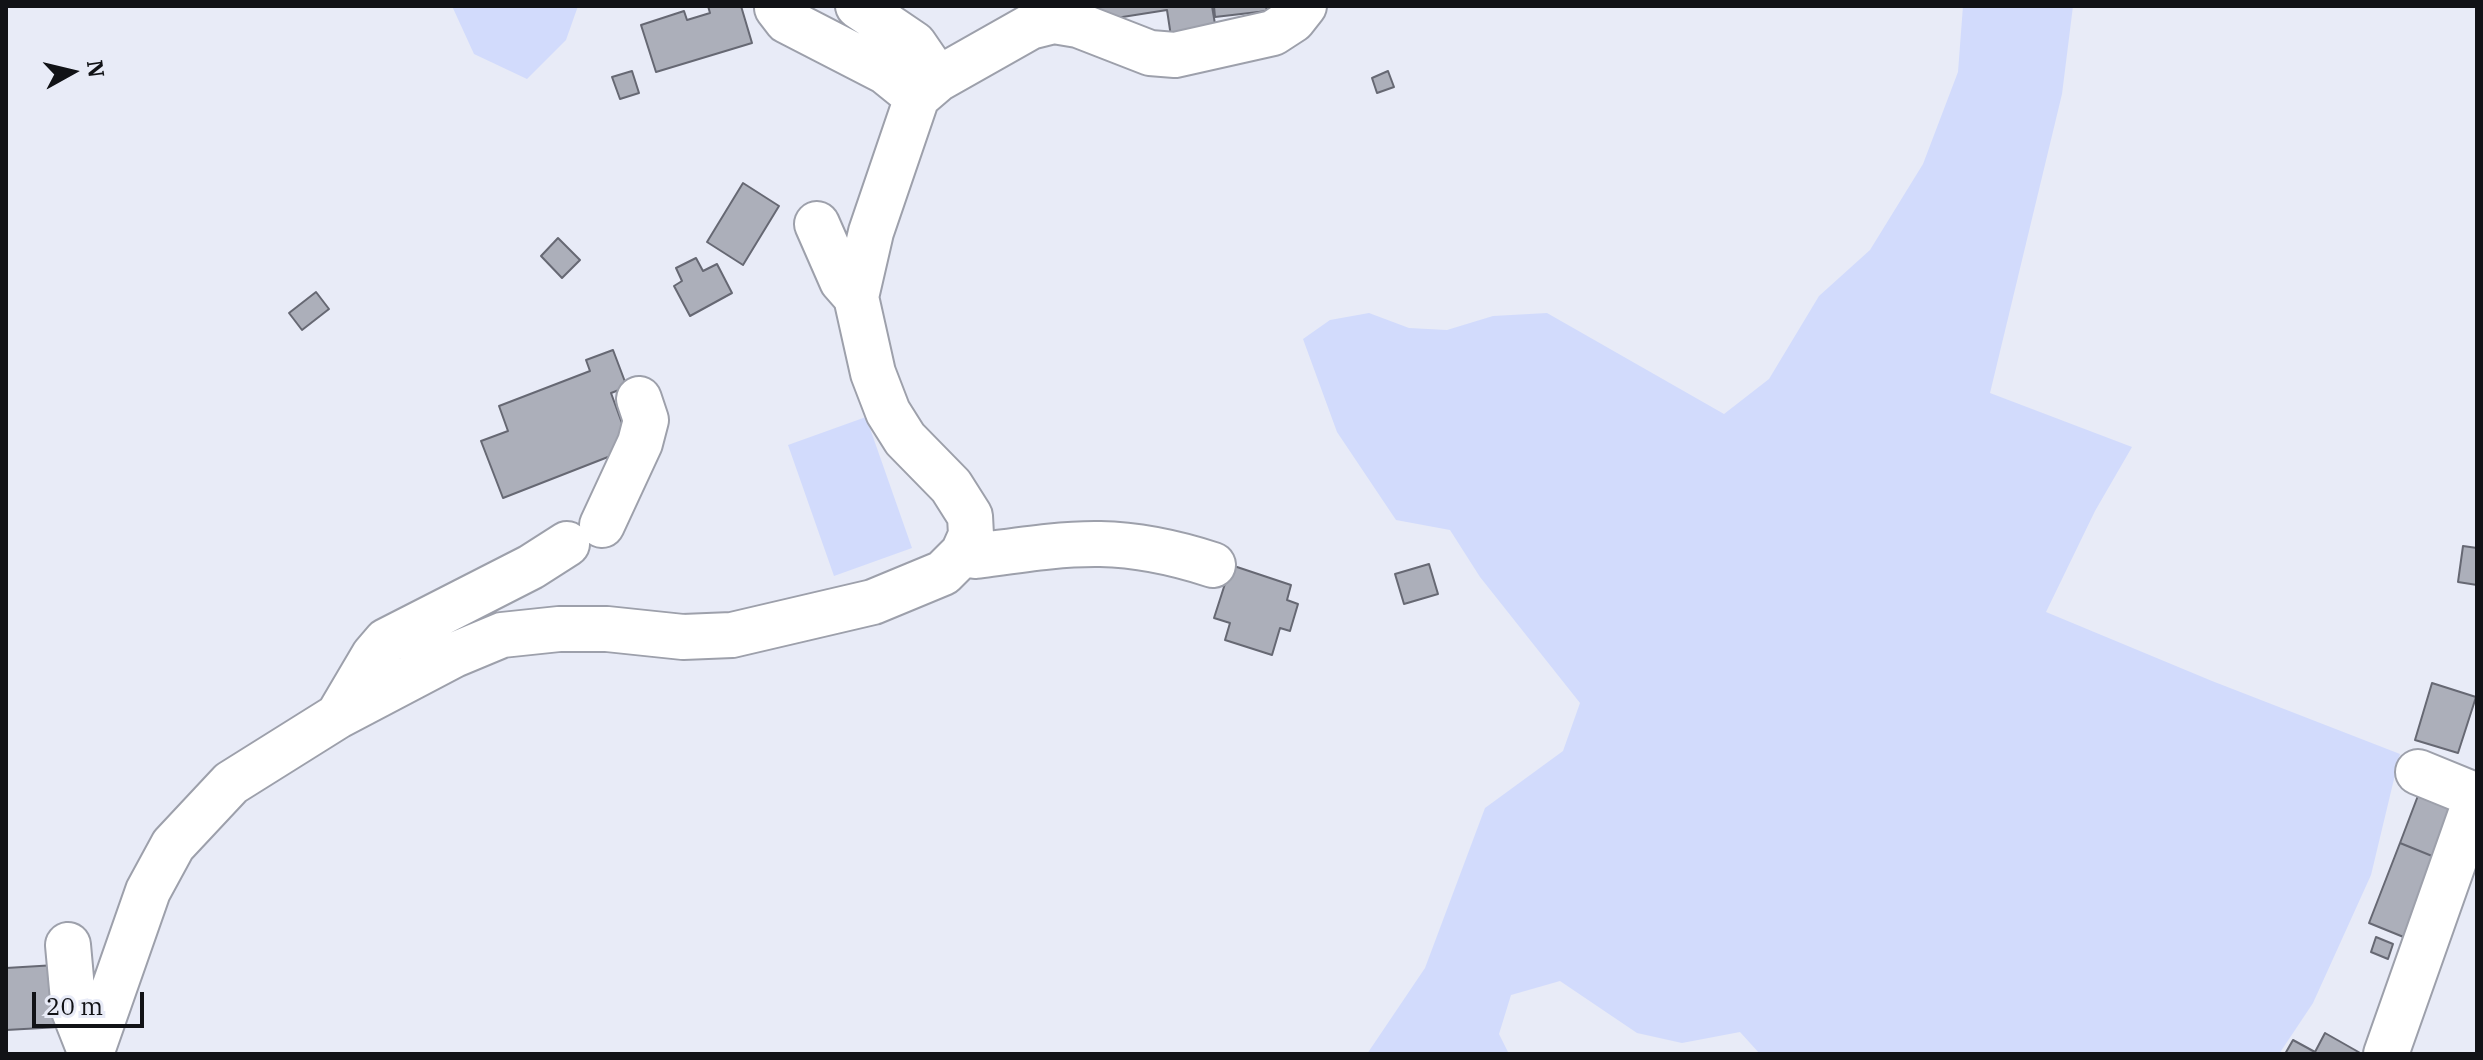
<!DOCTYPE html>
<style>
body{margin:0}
#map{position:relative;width:2483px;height:1060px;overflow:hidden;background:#e8ebf7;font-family:"IBM Plex Serif",serif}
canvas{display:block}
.frame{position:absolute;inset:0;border:8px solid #111216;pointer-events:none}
.north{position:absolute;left:32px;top:32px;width:80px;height:80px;-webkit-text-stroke:6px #e8ebf7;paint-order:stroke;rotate:82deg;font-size:22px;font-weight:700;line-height:32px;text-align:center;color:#111216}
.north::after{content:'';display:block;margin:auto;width:28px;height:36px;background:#111216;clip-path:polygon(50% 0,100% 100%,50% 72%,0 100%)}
.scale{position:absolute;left:32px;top:992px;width:112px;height:36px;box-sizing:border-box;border:4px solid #111216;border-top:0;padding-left:10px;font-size:24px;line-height:28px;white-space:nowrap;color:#111216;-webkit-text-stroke:6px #e8ebf7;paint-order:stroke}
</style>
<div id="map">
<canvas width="2483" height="1060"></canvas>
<div class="frame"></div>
<div class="north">N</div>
<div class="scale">20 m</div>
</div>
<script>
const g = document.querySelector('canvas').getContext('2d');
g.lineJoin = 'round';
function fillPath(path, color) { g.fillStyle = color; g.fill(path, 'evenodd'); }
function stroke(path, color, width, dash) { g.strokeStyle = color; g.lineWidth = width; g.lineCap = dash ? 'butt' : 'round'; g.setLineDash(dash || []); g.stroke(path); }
fillPath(new Path2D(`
 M452 6H578L566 40 527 79 474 54Z
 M1963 6H2073L2062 94 1990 393 2132 447 2095 511 2046 612 2212 681 2400 754 2371 875 2313 1003 2279 1054H1760L1740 1032 1682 1043 1637 1033 1560 981 1511 995 1499 1034 1509 1054H1367L1425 968 1485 808 1563 751 1580 703 1480 577 1450 530 1396 520 1337 432 1303 339 1330 320 1369 313 1409 328 1447 330 1493 316 1547 313 1724 414 1769 379 1819 296 1870 250 1923 164 1958 72Z
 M866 417 912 548 834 576 788 445Z`), '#d2dbfc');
const building = new Path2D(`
 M708 6H741L752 43 656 72 641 25 684 11 687 20 710 13Z
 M1095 6H1212L1217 36 1172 43 1167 10 1097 21Z
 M1214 6H1266L1267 11 1215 17Z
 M632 71 639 93 620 99 612 77Z
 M1388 71 1394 87 1377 93 1372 78Z
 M743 183 779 206 743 265 707 242Z
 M558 238 580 260 562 278 541 256Z
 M696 258 703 271 717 264 732 293 690 316 674 286 682 281 676 268Z
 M316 292 329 309 302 330 289 313Z
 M613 350 627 387 611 393 631 448 503 498 481 441 508 431 499 406 590 371 586 360Z
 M2463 546 2477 548V585L2458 582Z
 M1429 564 1438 594 1404 604 1395 574Z
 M1231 565 1291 585 1287 600 1298 604 1290 631 1280 628 1272 655 1225 640 1230 623 1214 618Z
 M2432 683 2476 697 2458 753 2415 740Z
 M2419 793 2457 807 2437 858 2400 843Z
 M2400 843 2437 858 2406 938 2369 923Z
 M2376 937 2393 944 2388 959 2371 952Z
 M56 965 60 1027 6 1030V968Z
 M2325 1033 2362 1054H2285L2293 1040 2315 1052Z`);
fillPath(building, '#acafba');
stroke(building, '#666873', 2);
const minor = new Path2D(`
 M858 6 914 44 938 79
 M777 8 787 21 886 72 917 97
 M817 224 842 281 856 297
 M602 525 640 443 646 420 639 399
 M963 553 975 556C1071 543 1118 534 1213 565
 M338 716 374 655 386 641 531 567 567 544
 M68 945 74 1011 91 1054
 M91 1054 148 891 173 845 231 783 338 716 454 655 502 635 559 629H607L683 637 732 635 873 602 943 573 963 553 971 535 970 516 951 486 905 439 888 412 873 373 856 297 871 232 917 97 938 79 1030 27 1054 21 1078 25 1150 53 1175 55 1273 33 1293 20 1304 6
 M2386 1054 2477 796 2418 772`);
stroke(minor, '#9da0ab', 48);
stroke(minor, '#fff', 44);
</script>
